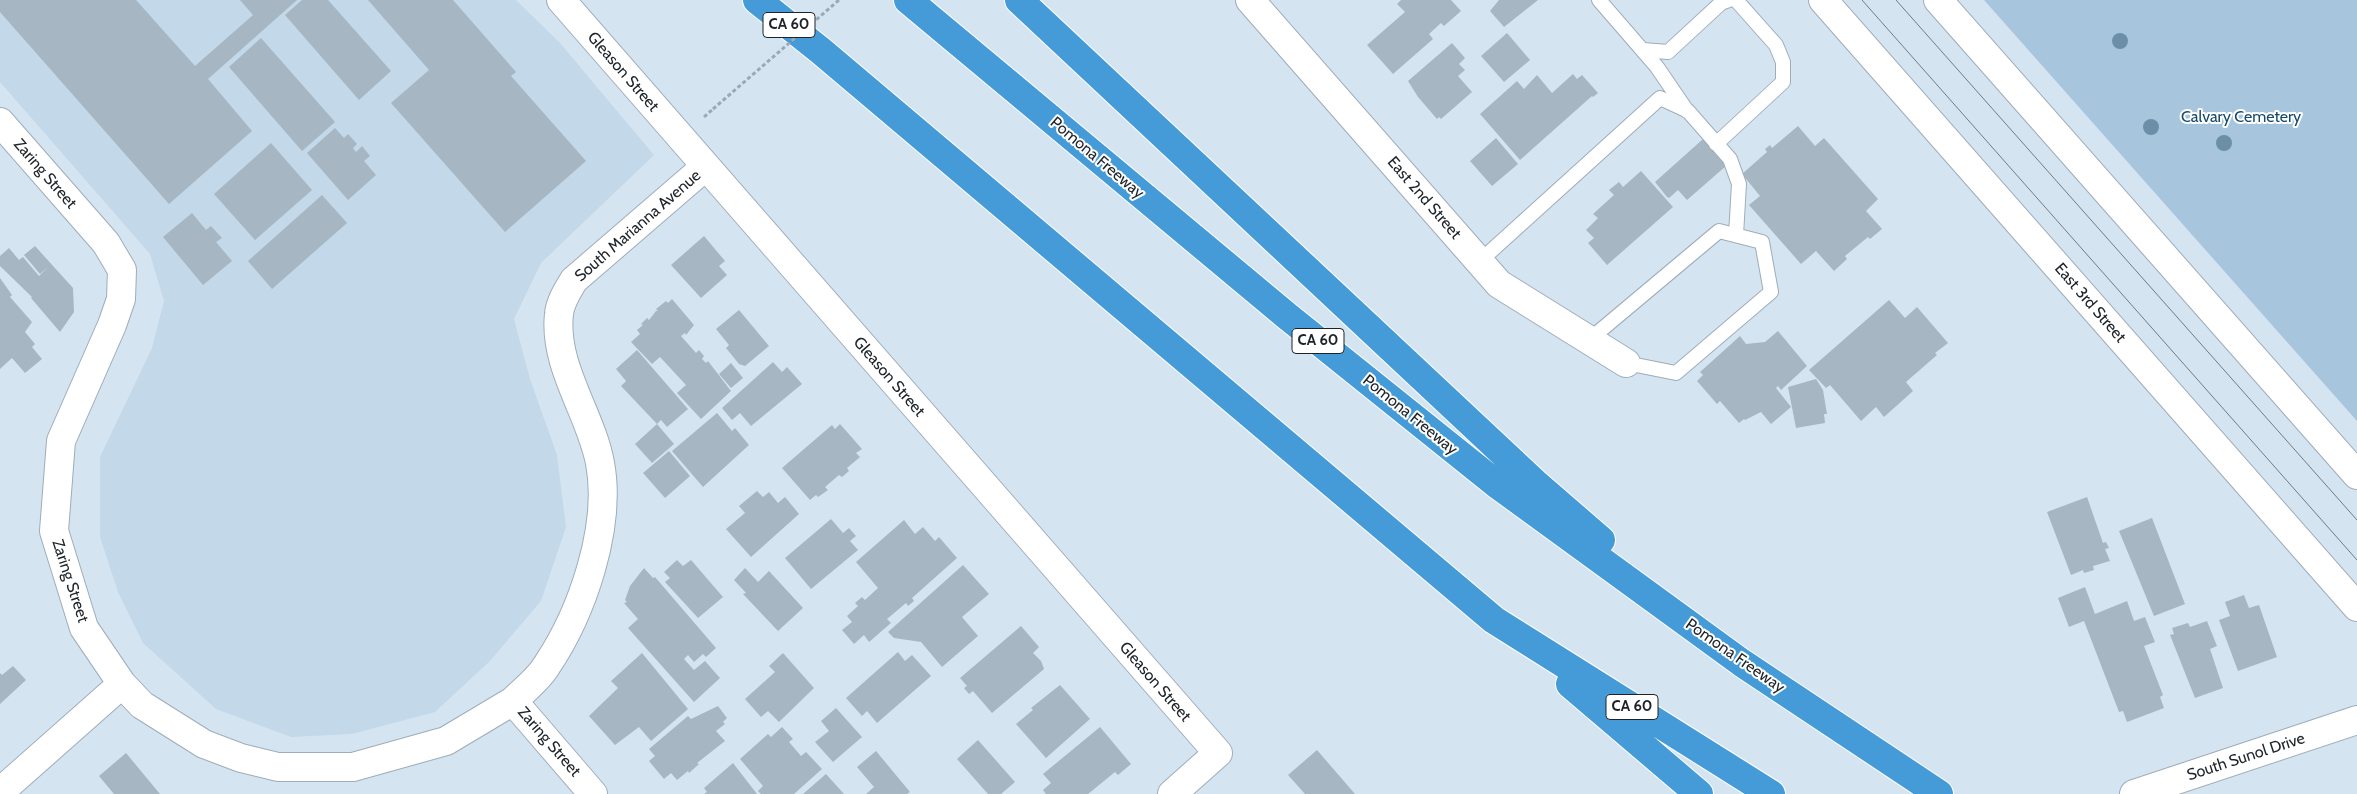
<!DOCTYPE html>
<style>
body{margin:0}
canvas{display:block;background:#d5e4f1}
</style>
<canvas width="2357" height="794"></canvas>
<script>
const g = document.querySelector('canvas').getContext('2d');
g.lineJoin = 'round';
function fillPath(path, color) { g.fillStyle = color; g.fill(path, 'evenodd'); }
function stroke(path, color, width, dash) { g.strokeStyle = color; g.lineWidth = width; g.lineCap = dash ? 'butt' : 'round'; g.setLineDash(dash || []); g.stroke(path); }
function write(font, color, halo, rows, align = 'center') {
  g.font = font + ' Cabin,sans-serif'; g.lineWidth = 4; g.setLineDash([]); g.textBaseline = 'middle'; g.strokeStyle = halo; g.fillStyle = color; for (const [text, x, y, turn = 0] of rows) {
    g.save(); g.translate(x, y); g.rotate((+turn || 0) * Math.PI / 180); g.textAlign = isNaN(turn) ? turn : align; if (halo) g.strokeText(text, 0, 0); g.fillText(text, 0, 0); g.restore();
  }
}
fillPath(new Path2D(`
 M0 0H516L560 43 654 155 541 263 514 319 530 379 557 455 566 527 541 601 490 661 435 712 352 734 291 737 216 709 143 643 118 592 100 537V457L152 348 164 301 150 254 0 82Z`), '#c3d8e9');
fillPath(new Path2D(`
 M1984 0H2357V421Z`), '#a7c6de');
fillPath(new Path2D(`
 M0 0H136L195 66 253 15 240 0H297L208 79 252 131 169 204 0 12Z
 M302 0H328L391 71 359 100 285 15Z
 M368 0H453L516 72 511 76 586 161 505 232 391 103 429 70Z
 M1401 0H1451L1461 11 1444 26 1441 23 1429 34 1433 39 1393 74 1367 45 1405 12 1397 4Z
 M1499 0H1538L1504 27 1490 11Z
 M1507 33 1530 60 1504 82 1481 56Z
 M261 38 335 122 302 151 229 67Z
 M1452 43 1465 58 1459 64 1465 70 1458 76 1472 92 1441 119 1439 117 1437 119 1418 97 1408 81Z
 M1573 74 1577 79 1582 75 1598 93 1593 97 1592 96 1520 160 1480 114 1517 81 1524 89 1537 75 1552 93Z
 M1798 126 1815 146 1824 138 1878 199 1866 211 1882 229 1870 239 1868 237 1845 256 1847 259 1834 271 1816 251 1801 264 1749 205 1760 196 1742 174 1767 152 1765 149 1770 145 1772 148Z
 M335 128 344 138 348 134 357 144 353 148 356 152 362 146 370 156 364 161 376 175 348 200 307 153Z
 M1496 138 1518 164 1492 186 1470 161Z
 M1703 139 1726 166 1687 200 1678 190 1669 198 1667 197 1655 182Z
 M271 143 312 190 255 240 214 194Z
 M1641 171 1673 207 1607 265 1588 243 1594 238 1586 230 1598 218 1593 214 1614 195 1609 190 1619 182 1623 187Z
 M322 195 347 223 272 289 248 261Z
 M192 213 206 230 211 226 222 238 216 242 232 261 203 285 163 237Z
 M704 236 725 261 719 266 727 275 701 298 671 265Z
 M35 246 73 288 74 312 60 332 31 298 32 297 0 266V256L9 248 19 260 23 257 39 276 48 267 40 274 24 255Z
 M0 278 12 295 10 297 32 322 25 332 35 344 32 347 42 359 25 373 12 358 0 369Z
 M672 299 694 325 686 335 685 333 681 336 696 353 699 350 704 356 702 359 706 363 708 361 731 391 701 419 677 393 686 385 660 357 652 364 631 342 640 334 637 330 643 325 641 324 647 318 649 320 656 311H658L656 309 666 301 668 303Z
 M1889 300 1905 318 1917 307 1948 343 1935 353 1937 355 1906 382 1913 391 1884 417 1876 407 1861 421 1830 385 1826 388 1809 370Z
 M739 310 769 346 745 366 739 364 726 348 729 345 716 329Z
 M1778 331 1807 366 1781 390 1778 386 1776 388 1791 407 1771 424 1761 412 1745 420 1744 419 1739 423 1720 401 1717 404 1697 381 1703 375 1700 372 1740 336 1746 344 1765 342Z
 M637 350 688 409 667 427 661 420 657 424 621 386 626 381 616 369Z
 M773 362 782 372 787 367 802 384 751 426 740 413 732 420 722 408Z
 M731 363 743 378 731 388 719 374Z
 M1816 379 1823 390 1827 414H1824L1825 423 1796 428 1788 387Z
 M717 413 732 431 735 428 749 445 703 487 672 451Z
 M657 424 674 444 652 463 635 444Z
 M840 424 862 449 856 453 860 457 847 468 849 471 842 477 839 475 825 487 828 490 818 497 816 495 810 500 782 468 832 425 835 429Z
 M669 451 690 476 665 498 643 473Z
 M757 491 763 497 769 492 778 503 785 497 799 514 751 557 726 529 745 513 739 506Z
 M2087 497 2103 543 2106 542 2109 548 2105 549 2110 561 2093 566 2094 570 2084 573 2083 570 2071 575 2047 512Z
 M2152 518 2185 604 2154 616 2119 531Z
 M831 519 843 533 849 528 856 536 850 541 858 550 811 589 785 558Z
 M904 520 915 534 923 527 935 541 939 537 957 558 912 598 914 601 908 606 906 603 887 619 891 623 869 642 864 635 854 644 842 630 852 622 847 616 858 606 855 603 862 597 865 600 878 588 856 562Z
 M677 560 683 566 691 560 723 597 698 618 665 582 670 578 664 572Z
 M963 565 989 594 962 617 978 636 942 667 921 642 894 638 888 632Z
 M644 568 653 578 655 577 716 648 706 657 703 654 694 662 688 655 684 659 694 670 705 661 720 678 694 702 628 628 638 619 624 603 627 602 625 600 630 586Z
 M745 568 758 582 769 571 803 608 778 631 743 594 746 593 734 580Z
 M2085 587 2095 614 2127 601 2134 621 2145 617 2155 642 2144 646 2163 695 2160 697 2164 708 2127 722 2123 711 2119 712 2084 621 2069 627 2058 598Z
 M2244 595 2249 608 2259 605 2277 657 2238 671 2219 620 2230 616 2225 602Z
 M2207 621 2217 646 2210 649 2223 688 2195 698 2170 635 2174 634 2172 628 2188 623 2190 627Z
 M1021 626 1039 647 1033 653 1041 661 1044 669 992 713 973 691 969 694 964 688 967 686 960 678Z
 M898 652 905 661 912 655 931 676 877 723 867 711 862 716 846 698Z
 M642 653 688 709 651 741 639 727 615 745 589 716 618 688 611 681Z
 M783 653 814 688 779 722 768 711 761 717 745 699 775 672 769 666Z
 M13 666 26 680 0 704V673L2 675Z
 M1060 685 1090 719 1046 758 1016 724 1033 710 1031 708Z
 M718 706 727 718 723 722 725 724 716 731 725 741 697 763 699 764 689 773 688 771 677 780 671 773 664 779 649 761 655 756 649 749 688 716 691 719Z
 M836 708 862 737 833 762 815 742 829 731 821 721Z
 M782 727 793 739 789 742 801 756 806 752 822 769 794 794H761L758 791 763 786 740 759 768 734 771 737Z
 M1100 727 1131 764 1118 775 1115 772 1088 794H1046L1043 790 1051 783 1043 774Z
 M978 740 1015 782 1001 794H988L957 759Z
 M1317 750 1355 794H1305L1288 775Z
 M876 751 910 792 907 794H866L874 787 857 767Z
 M126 753 160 794H114L99 776Z
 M733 763 757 794H704L707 792 704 788Z
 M826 774 844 794H803Z`), '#a6b6c2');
const lane = new Path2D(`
 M1599 0 1657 67 1687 111
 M1643 50 1668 52 1721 3 1729 0
 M1716 144 1783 82V62L1776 45 1736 0
 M1480 261 1660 98 1688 111 1730 159 1739 184 1736 235
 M1589 340 1719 231 1762 242 1771 292 1676 373 1626 363`);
const street = new Path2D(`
 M561 0 1218 753 1172 794
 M1250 0 1499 284 1626 363
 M0 122 106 243 122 270 121 299 112 325 61 441 54 531 84 628 122 684 142 705 204 744 241 758 278 767H353L446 741 513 701 593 794
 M513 701C524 690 539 679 547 665 582 613 612 527 600 463 591 414 553 366 559 314 560 302 568 290 574 280L705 167
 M0 792 122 684
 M2134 794 2357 720`);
const secondary = new Path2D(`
 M1823 0 2357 607
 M1938 0 2357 475`);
const highway = new Path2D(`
 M757 0 821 51 1494 620 1771 794
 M908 0 1287 316 1499 486 1742 663 1939 794
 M1019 0 1534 482 1601 540
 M1570 684 1699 794`);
stroke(lane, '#9eadb9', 16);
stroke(street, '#9eadb9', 30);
stroke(secondary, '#9eadb9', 30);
stroke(highway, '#fff', 30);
stroke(new Path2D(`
 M704 117 713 109`), '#9ca8b3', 3, [4, 2.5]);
stroke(lane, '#fff', 14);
stroke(street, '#fff', 28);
stroke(secondary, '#fff', 28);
stroke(highway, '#459bd7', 28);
stroke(new Path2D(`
 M1862 0 2357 560
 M1896 0 2357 520`), '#717c84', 1);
stroke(new Path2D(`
 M713 109 839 0`), '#9ca8b3', 3, [4, 2.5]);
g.fillStyle = '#6c8fa7';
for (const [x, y] of [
 [2120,41],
 [2151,127],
 [2224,143]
]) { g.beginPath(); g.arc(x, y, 8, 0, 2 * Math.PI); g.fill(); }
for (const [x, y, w] of [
 [789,25,52],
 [1318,341,52],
 [1632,707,52]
]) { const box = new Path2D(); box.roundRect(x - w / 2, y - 12.5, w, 25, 4); g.fillStyle = '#fff'; g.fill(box); stroke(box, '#1d2328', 1); }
write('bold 15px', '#1d2328', null, [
 ["CA 60",789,25],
 ["CA 60",1318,341],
 ["CA 60",1632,707]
]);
write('16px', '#1d2328', '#fff', [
 ["Gleason Street",623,72,49],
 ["Pomona Freeway",1097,158,40],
 ["Zaring Street",45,174,49],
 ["East 2nd Street",1424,198,49],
 ["South Marianna Avenue",638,226,-41],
 ["East 3rd Street",2090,303,49],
 ["Gleason Street",889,377,49],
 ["Pomona Freeway",1410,415,39],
 ["Zaring Street",70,581,72],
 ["Pomona Freeway",1735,656,35],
 ["Gleason Street",1155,682,49],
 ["Zaring Street",549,742,49],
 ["South Sunol Drive",2246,757,-18]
]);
write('16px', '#17496a', '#fff', [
 ["Calvary Cemetery",2241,117]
]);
</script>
